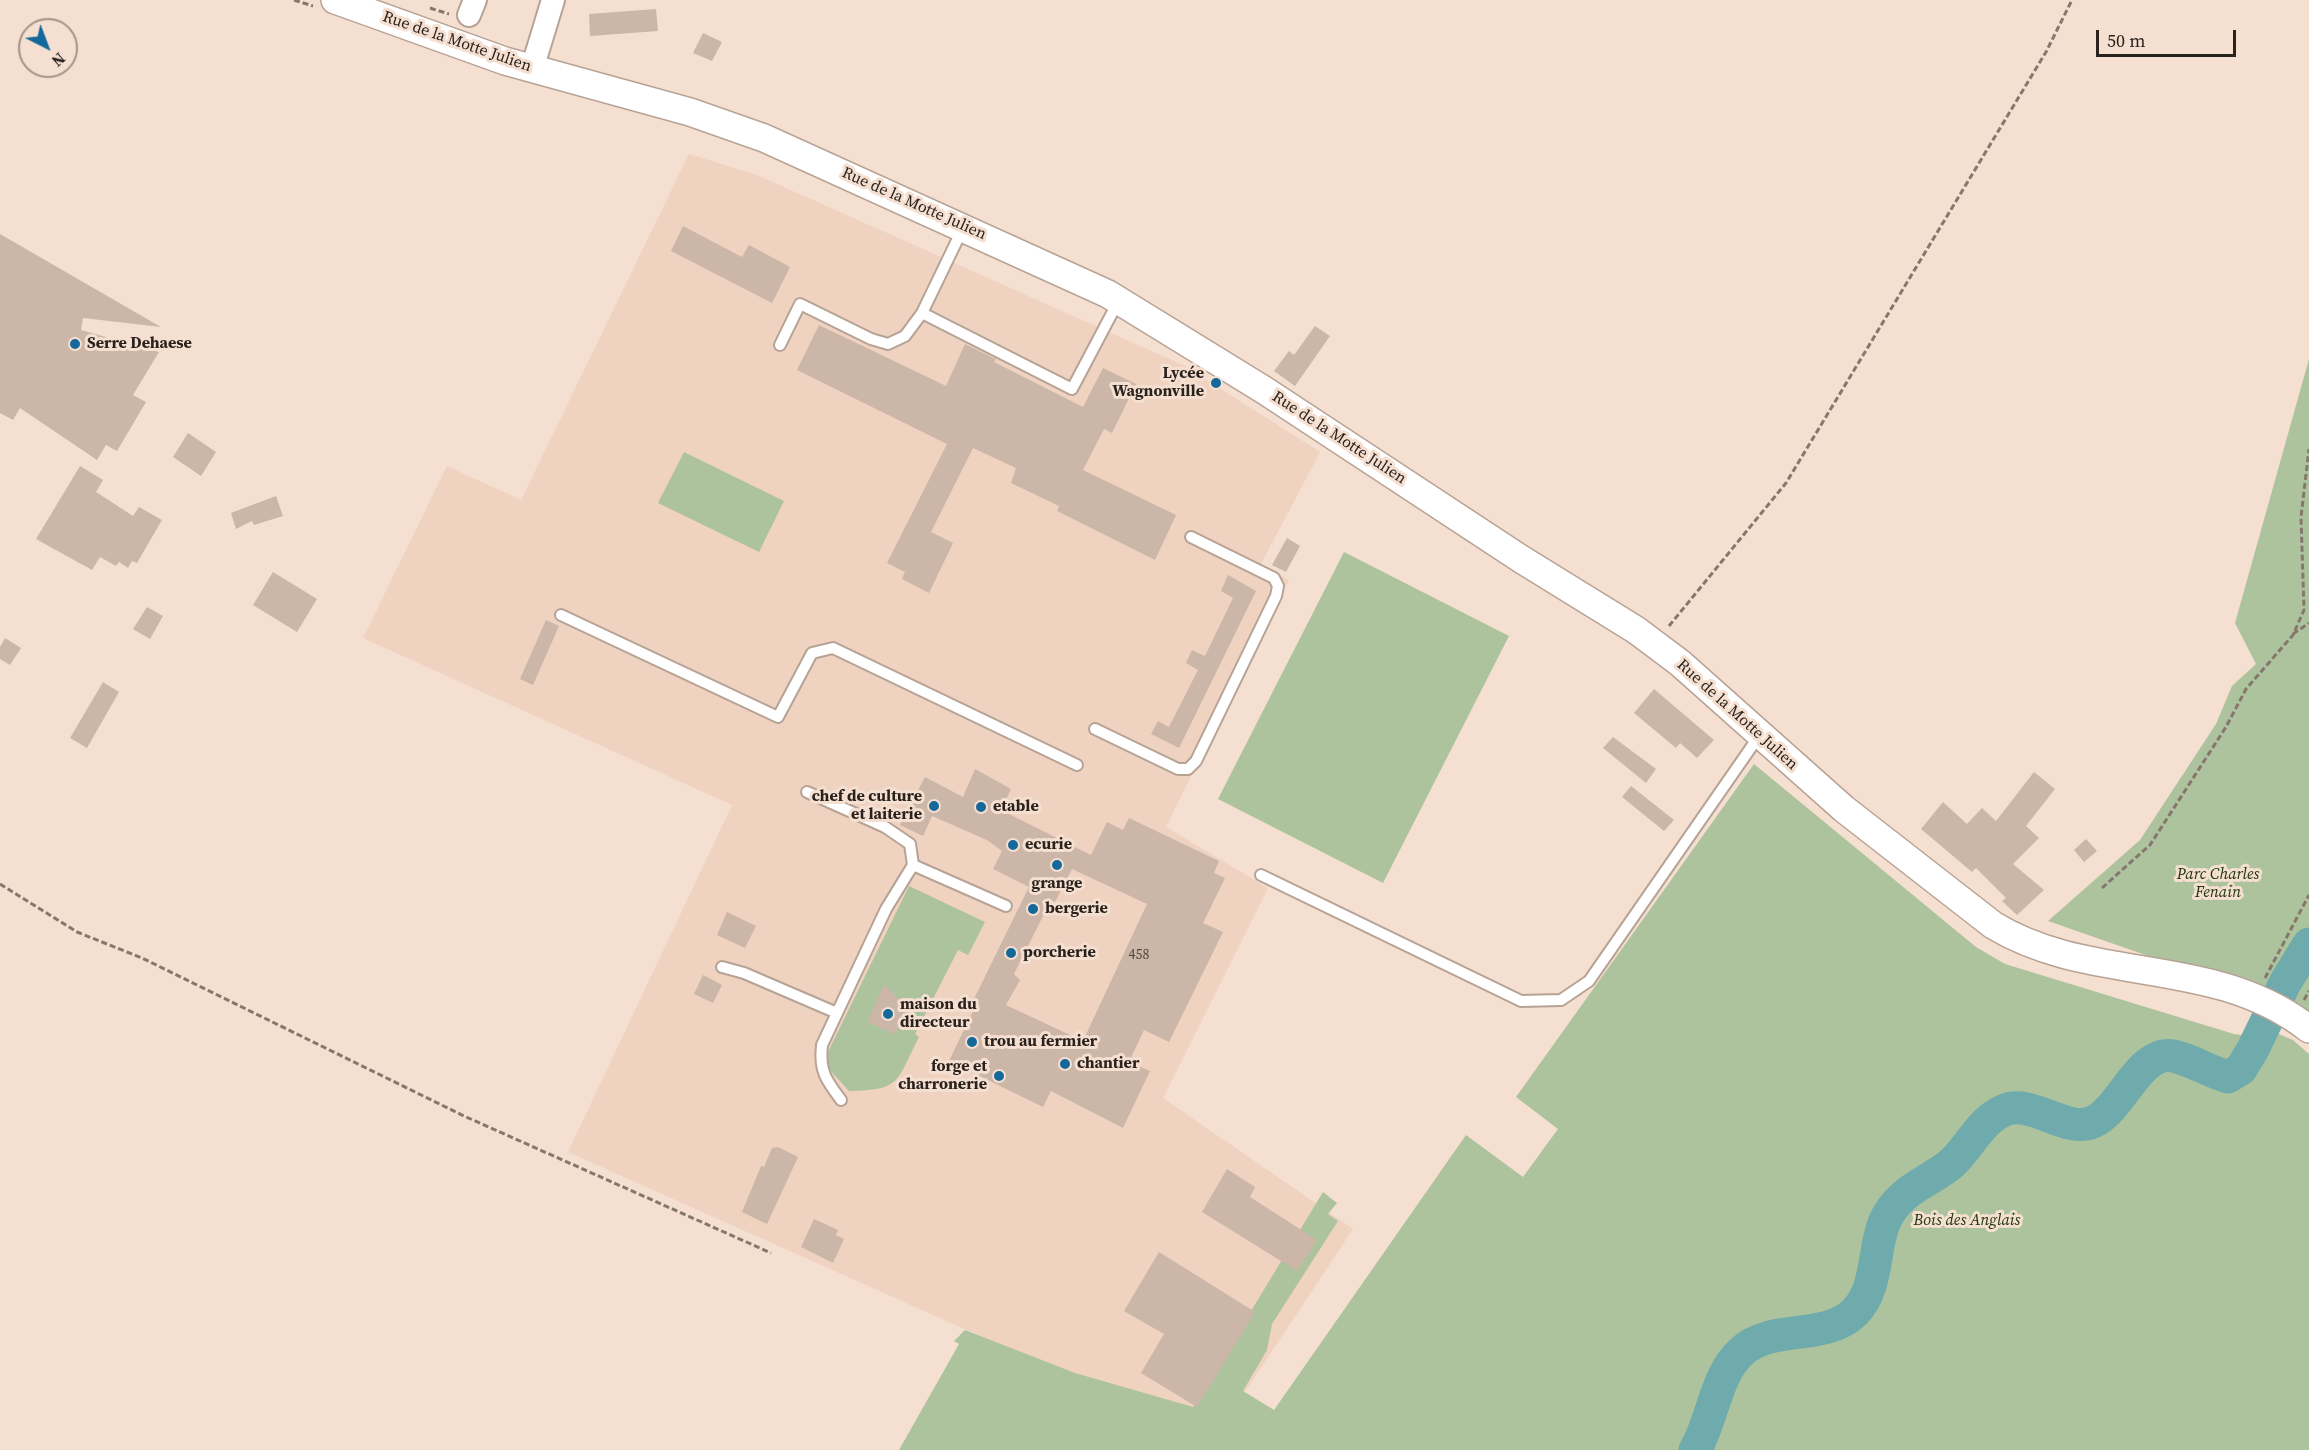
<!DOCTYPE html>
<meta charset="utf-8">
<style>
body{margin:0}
#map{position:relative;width:2309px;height:1450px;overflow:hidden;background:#f5dfd0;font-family:"Source Serif 4",serif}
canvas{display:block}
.north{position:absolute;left:18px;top:18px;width:60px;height:60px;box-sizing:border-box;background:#f5dfd0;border:2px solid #a49388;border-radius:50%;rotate:138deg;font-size:16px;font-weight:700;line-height:24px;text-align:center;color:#2a221d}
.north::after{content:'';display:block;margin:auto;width:21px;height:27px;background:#14699a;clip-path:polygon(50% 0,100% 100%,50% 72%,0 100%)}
.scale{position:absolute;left:2096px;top:30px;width:140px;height:27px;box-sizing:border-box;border:3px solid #2a221d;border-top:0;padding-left:8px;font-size:18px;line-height:21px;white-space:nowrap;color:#2a221d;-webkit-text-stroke:4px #f5dfd0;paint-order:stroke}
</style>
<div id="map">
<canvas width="2309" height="1450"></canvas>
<div class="north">N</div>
<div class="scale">50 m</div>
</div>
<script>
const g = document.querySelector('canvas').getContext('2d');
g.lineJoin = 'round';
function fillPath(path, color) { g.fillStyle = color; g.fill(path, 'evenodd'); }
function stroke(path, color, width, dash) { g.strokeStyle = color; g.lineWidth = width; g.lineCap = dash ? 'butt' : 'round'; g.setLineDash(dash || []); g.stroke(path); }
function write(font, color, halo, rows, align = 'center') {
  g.font = font + ' "Source Serif 4",serif'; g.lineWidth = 6; g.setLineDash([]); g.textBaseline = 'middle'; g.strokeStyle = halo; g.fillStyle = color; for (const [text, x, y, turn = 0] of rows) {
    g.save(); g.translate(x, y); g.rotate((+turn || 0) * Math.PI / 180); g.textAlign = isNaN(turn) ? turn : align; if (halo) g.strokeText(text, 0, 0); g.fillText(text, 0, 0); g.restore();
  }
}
fillPath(new Path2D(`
 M689 154 757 175 1185 366 1320 452 1260 566 1289 580 1166 827 1268 888 1163 1098 1353 1229 1213 1440 568 1152 732 805 363 638 447 466 521 500Z`), '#efd2c0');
fillPath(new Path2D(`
 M2309 359V1018L2289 1005 2048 921 2140 840 2216 724 2232 686 2256 664 2235 623Z
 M684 452 784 501 759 552 658 503Z
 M1344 552 1509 636 1383 883 1218 799Z
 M1754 764 1976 947 2005 964 2234 1034 2262 1038 2267 1029 2293 1040 2309 1054V1450H899L959 1344 954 1341 965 1330 1075 1373 1193 1407 1323 1192 1337 1203 1328 1214 1338 1221 1272 1324 1267 1350 1243 1391 1274 1410 1466 1135 1523 1177 1558 1129 1516 1097Z
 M909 886 985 922 968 955 958 950 915 1034 919 1037C896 1081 903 1090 849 1091L827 1067 825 1058Z`), '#adc39e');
stroke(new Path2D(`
 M1695 1450C1713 1420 1715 1376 1741 1352 1771 1323 1825 1342 1855 1312 1878 1289 1873 1251 1884 1223 1898 1190 1926 1184 1951 1164 1970 1147 1980 1120 2005 1110 2032 1099 2067 1134 2093 1122 2122 1109 2139 1050 2173 1056 2192 1060 2210 1072 2228 1077L2241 1069 2253 1049 2285 983 2309 944`), '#6fabad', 33);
fillPath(new Path2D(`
 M656 9 658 31 590 36 589 14Z
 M703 33 722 42 712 61 693 53Z
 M683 226 742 257 749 245 790 267 772 303 671 251Z
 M0 234 161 327 83 318 81 330 159 352 133 395 146 402 117 451 106 445 97 460 20 408 13 420 0 413Z
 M819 325 946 386 965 344 996 359 994 362 1083 407 1103 368 1136 384 1112 433 1104 429 1083 470 1176 515 1155 560 1057 511 1059 506 1011 483 1016 468 973 448 931 532 953 543 929 593 902 579 905 572 887 563 947 444 797 370Z
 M1315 326 1330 336 1295 386 1274 371 1289 351 1294 355Z
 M188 433 216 452 201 476 173 457Z
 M80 466 103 480 96 492 133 516 139 507 162 520 137 563 132 561 128 568 119 562 116 566 100 557 92 570 36 539Z
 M276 496 283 516 254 525 252 521 236 529 231 513Z
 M1287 538 1300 546 1286 572 1272 565Z
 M273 572 317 599 297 632 253 605Z
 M1228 575 1256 591 1179 748 1151 734 1158 721 1169 727 1198 670 1186 663 1192 650 1205 656 1233 598 1221 591Z
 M147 607 163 616 150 639 133 629Z
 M546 620 559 626 533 685 520 679Z
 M5 638 21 648 10 665 0 659V647Z
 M103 682 119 692 87 748 70 738Z
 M1654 689 1714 740 1697 758 1680 743 1676 748 1634 713Z
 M1613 737 1656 769 1646 783 1603 748Z
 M975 769 1011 789 1001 810 1091 855 1107 822 1123 830 1129 818 1219 861 1214 873 1225 878 1203 923 1223 932 1169 1042 1144 1030 1129 1062 1150 1071 1123 1128 1051 1091 1043 1107 949 1061 976 1005H971L1029 887 993 869 1002 851 987 840 932 816 923 836 900 825 925 777 963 797ZM1072 869 1147 904 1083 1041 1006 1005 1020 980 1014 974 1051 900 1055 902Z
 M2034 772 2055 789 2026 826 2039 838 2013 864 2044 890 2017 915 2002 901 2006 898 1976 868 1972 872 1921 829 1943 802 1967 824 1982 808 1996 821Z
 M1631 786 1674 820 1664 831 1622 797Z
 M2086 839 2097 851 2084 862 2074 850Z
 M727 912 756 926 745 948 717 935Z
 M703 975 722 985 713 1003 694 994Z
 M884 985 908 1007 895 1034 867 1022Z
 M778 1147 798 1157 767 1224 742 1212 761 1166 764 1167 772 1148Z
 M1227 1169 1255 1187 1250 1197 1317 1240 1297 1271 1202 1212Z
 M814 1219 838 1230 836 1235 844 1239 833 1263 801 1247Z
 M1159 1252 1255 1312 1197 1407 1141 1373 1164 1334 1124 1311Z`), '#cbb6a8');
const service = new Path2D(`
 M963 228 922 313 1072 389 1119 300
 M780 345 800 304 871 339 888 344 905 336 922 313
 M561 615 778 717 812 653 833 648 1077 765
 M1095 729 1178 769H1188L1196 761 1276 596 1278 586 1274 578 1191 537
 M807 792 885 827 910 844 913 865
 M1261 875 1521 1001 1561 1000 1589 981 1759 736
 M722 967 744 973 837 1013
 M841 1100C826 1080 819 1071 822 1045L886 909 913 865 1006 906`);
const minor = new Path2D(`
 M469 15 475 0
 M532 69 553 0`);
const tertiary = new Path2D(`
 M335 0 505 61 690 112 764 138 1108 294 1264 390 1521 559 1636 630 1680 663 1844 809 1993 925C2091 985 2213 954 2309 1029`);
stroke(service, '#b7a395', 14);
stroke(minor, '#b7a395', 26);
stroke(tertiary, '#b7a395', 30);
stroke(new Path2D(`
 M294 0 313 6
 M430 8 449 14
 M1669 626 1786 483 2046 52 2072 0
 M2293 634 2309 623
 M0 884 77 932 142 958 464 1116 771 1253
 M2102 888 2150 845 2226 727 2246 689 2293 635 2304 610 2301 517 2309 449
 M2265 978 2309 895
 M2304 1000 2309 991`), '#85776e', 3, [6, 3]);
stroke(service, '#fff', 10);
stroke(minor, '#fff', 22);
stroke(tertiary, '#fff', 27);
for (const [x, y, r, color] of [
 [75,344,6,"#14699a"],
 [1216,383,6,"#14699a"],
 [934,806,6,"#14699a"],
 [981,807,6,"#14699a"],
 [1013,845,6,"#14699a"],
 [1057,865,6,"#14699a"],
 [1033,909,6,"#14699a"],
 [1011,953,6,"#14699a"],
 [888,1014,6,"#14699a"],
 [972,1042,6,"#14699a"],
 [1065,1064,6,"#14699a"],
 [999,1076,6,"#14699a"]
]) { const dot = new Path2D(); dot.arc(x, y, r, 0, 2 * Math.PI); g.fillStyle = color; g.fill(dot); stroke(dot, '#f5dfd0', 2); }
write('14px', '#524740', null, [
 ["458",1139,955]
]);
write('16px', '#2a221d', '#f5dfd0', [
 ["Rue de la Motte Julien",457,42,19],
 ["Rue de la Motte Julien",914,204,24],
 ["Rue de la Motte Julien",1339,438,33],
 ["Rue de la Motte Julien",1737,715,42]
]);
write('bold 16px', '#2a221d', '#f5dfd0', [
 ["Serre Dehaese",87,344],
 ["Lycée",1204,374,"right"],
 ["Wagnonville",1204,392,"right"],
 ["chef de culture",922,797,"right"],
 ["et laiterie",922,815,"right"],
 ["etable",993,807],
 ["ecurie",1025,845],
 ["grange",1057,884,"center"],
 ["bergerie",1045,909],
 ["porcherie",1023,953],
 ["maison du",900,1005],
 ["directeur",900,1023],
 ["trou au fermier",984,1042],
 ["chantier",1077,1064],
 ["forge et",987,1067,"right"],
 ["charronerie",987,1085,"right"]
], 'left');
write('italic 16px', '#20370c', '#f5dfd0', [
 ["Parc Charles",2218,875],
 ["Fenain",2218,893],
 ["Bois des Anglais",1967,1221]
]);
</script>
